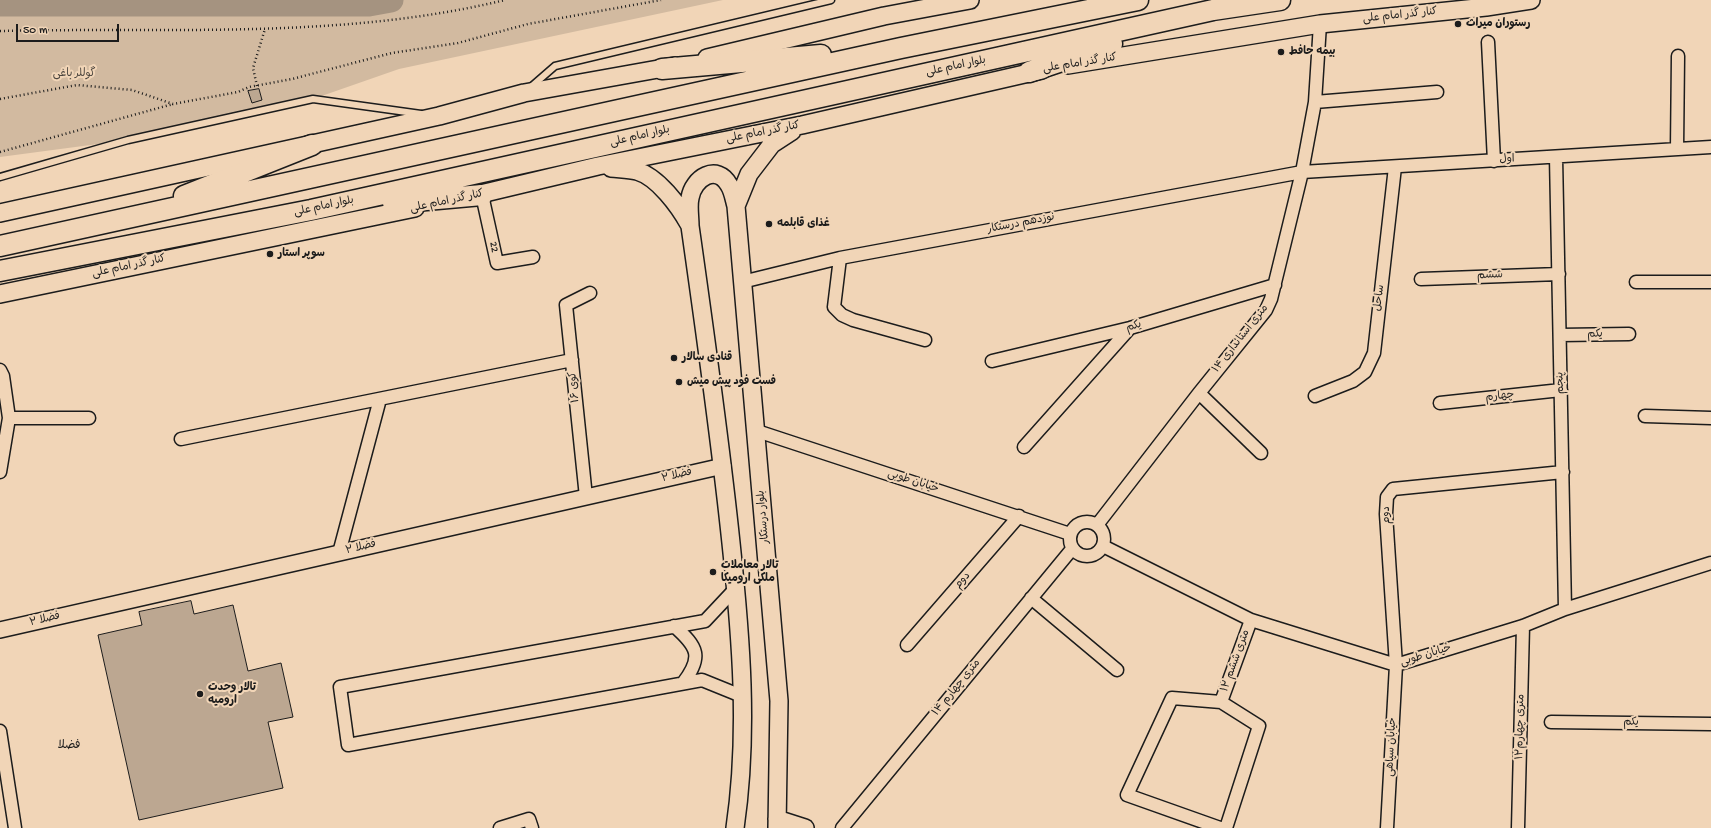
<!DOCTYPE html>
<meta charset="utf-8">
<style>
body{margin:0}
#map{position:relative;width:1711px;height:828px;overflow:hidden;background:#f1d5b7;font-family:"Gochi Hand",sans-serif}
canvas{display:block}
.scale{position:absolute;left:16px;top:24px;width:103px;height:18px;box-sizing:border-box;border:2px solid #1c1c1c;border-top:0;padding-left:5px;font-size:12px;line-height:14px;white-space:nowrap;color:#1c1c1c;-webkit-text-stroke:3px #f1d5b7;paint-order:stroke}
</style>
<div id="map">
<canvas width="1711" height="828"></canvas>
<div class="scale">50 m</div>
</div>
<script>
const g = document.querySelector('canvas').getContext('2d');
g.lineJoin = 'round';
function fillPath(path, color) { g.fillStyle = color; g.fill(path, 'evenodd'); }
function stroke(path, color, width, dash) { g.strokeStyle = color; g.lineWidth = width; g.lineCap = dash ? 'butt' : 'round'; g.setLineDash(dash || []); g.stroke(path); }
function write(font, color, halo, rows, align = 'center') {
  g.font = font + ' "Gochi Hand","Playpen Sans Arabic",sans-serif'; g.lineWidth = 4; g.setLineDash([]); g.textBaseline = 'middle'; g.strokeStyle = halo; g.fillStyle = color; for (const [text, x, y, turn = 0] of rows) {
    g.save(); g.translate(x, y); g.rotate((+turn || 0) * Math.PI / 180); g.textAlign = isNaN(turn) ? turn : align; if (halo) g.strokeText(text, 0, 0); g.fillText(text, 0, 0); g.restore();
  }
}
fillPath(new Path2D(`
 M0 0H723L399 69 313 99 128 140 0 157Z`), '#d2baa0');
stroke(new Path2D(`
 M189 0V3`), '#a59380', 14);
stroke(new Path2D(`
 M0 4H369L391 0`), '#a59380', 25);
const building = new Path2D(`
 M259 89 262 100 252 103 248 91Z
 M191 601 194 614 233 605 248 671 281 663 293 717 268 722 283 788 139 820 98 635 142 625 139 612Z`);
fillPath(building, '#bca791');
stroke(building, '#1c1c1c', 1);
const service = new Path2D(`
 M532 86 555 66 831 0
 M0 177 128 140 313 99 421 114`);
const minor = new Path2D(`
 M1488 42 1494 161
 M1315 102 1437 92
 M1677 149 1678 56
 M1556 157 1565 609
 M482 195 497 263 533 257
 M840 258 834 307 842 315 853 320 925 340
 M1421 279 1559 274
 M742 282 840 258 1302 172 1711 147
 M1636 282H1711
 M1560 335 1629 334
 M992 361 1130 328 1275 285
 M0 370 3 376 9 418 0 472
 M1199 393 1261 453
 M1315 396 1353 381 1365 372 1374 353 1395 167
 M1440 403 1561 390
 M1645 416 1711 418
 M9 418H89
 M757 431 1070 534
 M181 439 572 360
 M1024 447 1130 328
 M586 497 566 305 590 293
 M1070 539a17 17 0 1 1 34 0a17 17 0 1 1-34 0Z
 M1097 525 1199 393 1266 310 1271 299 1302 172 1315 102 1320 24
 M1103 546 1251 620 1396 665 1523 626 1565 609 1711 563
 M339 553 380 399
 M736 588 705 621 340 687 348 745 702 680 744 697
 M1031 598 1117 670
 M674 626C698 647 703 657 683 683
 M907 645 1019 516
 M1221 702 1251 620
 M1551 722 1711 724
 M0 731 15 828
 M500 828 529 819 532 828
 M842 828 1072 549
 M1220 828 1127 795 1172 698 1221 702 1259 726 1226 828
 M1387 828 1396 665 1386 514 1387 497 1393 489 1563 472
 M1518 828 1523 626`);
const tertiary = new Path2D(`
 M0 630 723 466`);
const secondary = new Path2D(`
 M707 58 884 16 970 0
 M1068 65 1320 24 1486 7 1531 0
 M611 168C620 169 629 169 637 171 658 177 679 206 689 224
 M468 197 598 166 802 125 1042 70
 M736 206 749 174 772 144 792 131
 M0 213 439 116 524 93 675 66
 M0 294 415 208
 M777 819 805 828
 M735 828C749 733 741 637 731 543 720 437 705 332 690 226 690 217 688 206 690 198 693 178 717 163 729 185 733 191 734 199 736 206L779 701 777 828`);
const trunk = new Path2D(`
 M662 69 821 55
 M1029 72 1112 44
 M184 196 312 145
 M393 203 482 195
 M0 246 901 48 1138 0
 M0 271 311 210 1213 10 1280 0`);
stroke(service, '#1c1c1c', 9);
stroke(minor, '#1c1c1c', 15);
stroke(tertiary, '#1c1c1c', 18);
stroke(secondary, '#1c1c1c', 20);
stroke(trunk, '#1c1c1c', 23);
stroke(new Path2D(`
 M0 31C168 27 340 40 505 0
 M257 86 253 68 265 29
 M0 99 77 85 132 90 173 104 238 92 249 87 292 79 392 53 458 43 528 24 661 0
 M0 152 173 104`), '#1c1c1c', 2.5, [1, 3]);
stroke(service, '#f1d5b7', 6);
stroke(minor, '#f1d5b7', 12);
stroke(tertiary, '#f1d5b7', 15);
stroke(secondary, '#f1d5b7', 17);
stroke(trunk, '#f1d5b7', 20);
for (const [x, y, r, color] of [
 [1458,24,4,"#1c1c1c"],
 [1281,52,4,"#1c1c1c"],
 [769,224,4,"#1c1c1c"],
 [270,254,4,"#1c1c1c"],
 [674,358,4,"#1c1c1c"],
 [679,382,4,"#1c1c1c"],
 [713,572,4,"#1c1c1c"],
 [200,694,4,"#1c1c1c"]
]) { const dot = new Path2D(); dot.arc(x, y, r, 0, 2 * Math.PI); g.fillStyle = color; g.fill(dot); stroke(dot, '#f1d5b7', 1.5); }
write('11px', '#1c1c1c', '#f1d5b7', [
 ["کنار گذر امام علی",1400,16,-6],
 ["کنار گذر امام علی",1080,64,-9],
 ["بلوار امام علی",956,67,-12],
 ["کنار گذر امام علی",763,133,-11],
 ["بلوار امام علی",640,137,-13],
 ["اول",1507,160,-3],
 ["کنار گذر امام علی",447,202,-12],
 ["بلوار امام علی",324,207,-12],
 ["نوزدهم درستکار",1021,224,-11],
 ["22",493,247,77],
 ["کنار گذر امام علی",129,267,-12],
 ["ششم",1490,276,-2],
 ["ساحل",1380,298,-83],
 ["یکم",1134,327,-16],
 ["یکم",1595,335,-1],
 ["۱۴ متری استانداری",1241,339,-52],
 ["پنجم",1561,383,-91],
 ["کوی ۱۶",575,387,-96],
 ["چهارم",1500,397,-6],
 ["فضلا ۲",677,476,-13],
 ["خیابان طوبی",913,482,18],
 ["دوم",1387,515,-90],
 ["بلوار درستکار",764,517,-95],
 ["فضلا ۲",361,548,-13],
 ["دوم",963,581,-49],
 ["فضلا ۲",45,620,-13],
 ["خیابان طوبی",1426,656,-17],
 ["۱۲ متری ششم",1236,661,-70],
 ["۱۴ متری چهارم",957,688,-51],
 ["یکم",1631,723,1],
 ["۱۲متری چهارم",1521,727,-89],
 ["خیابان سپاهی",1392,747,-87]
]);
write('bold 11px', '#1c1c1c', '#f1d5b7', [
 ["رستوران میراث",1466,24],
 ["بیمه حافط",1289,52],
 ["غذای قابلمه",777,224],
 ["سوپر استار",278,254],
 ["قنادی سالار",682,358],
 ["فست فود پیش میش",687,382],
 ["تالار معاملات",721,566],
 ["ملکی ارومیکا",721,579],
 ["تالار وحدت",208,688],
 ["ارومیه",208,701]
], 'left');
write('11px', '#4a443d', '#f1d5b7', [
 ["گوللر باغی",74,74]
]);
write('12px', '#1c1c1c', '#f1d5b7', [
 ["فضلا",69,746]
]);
</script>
